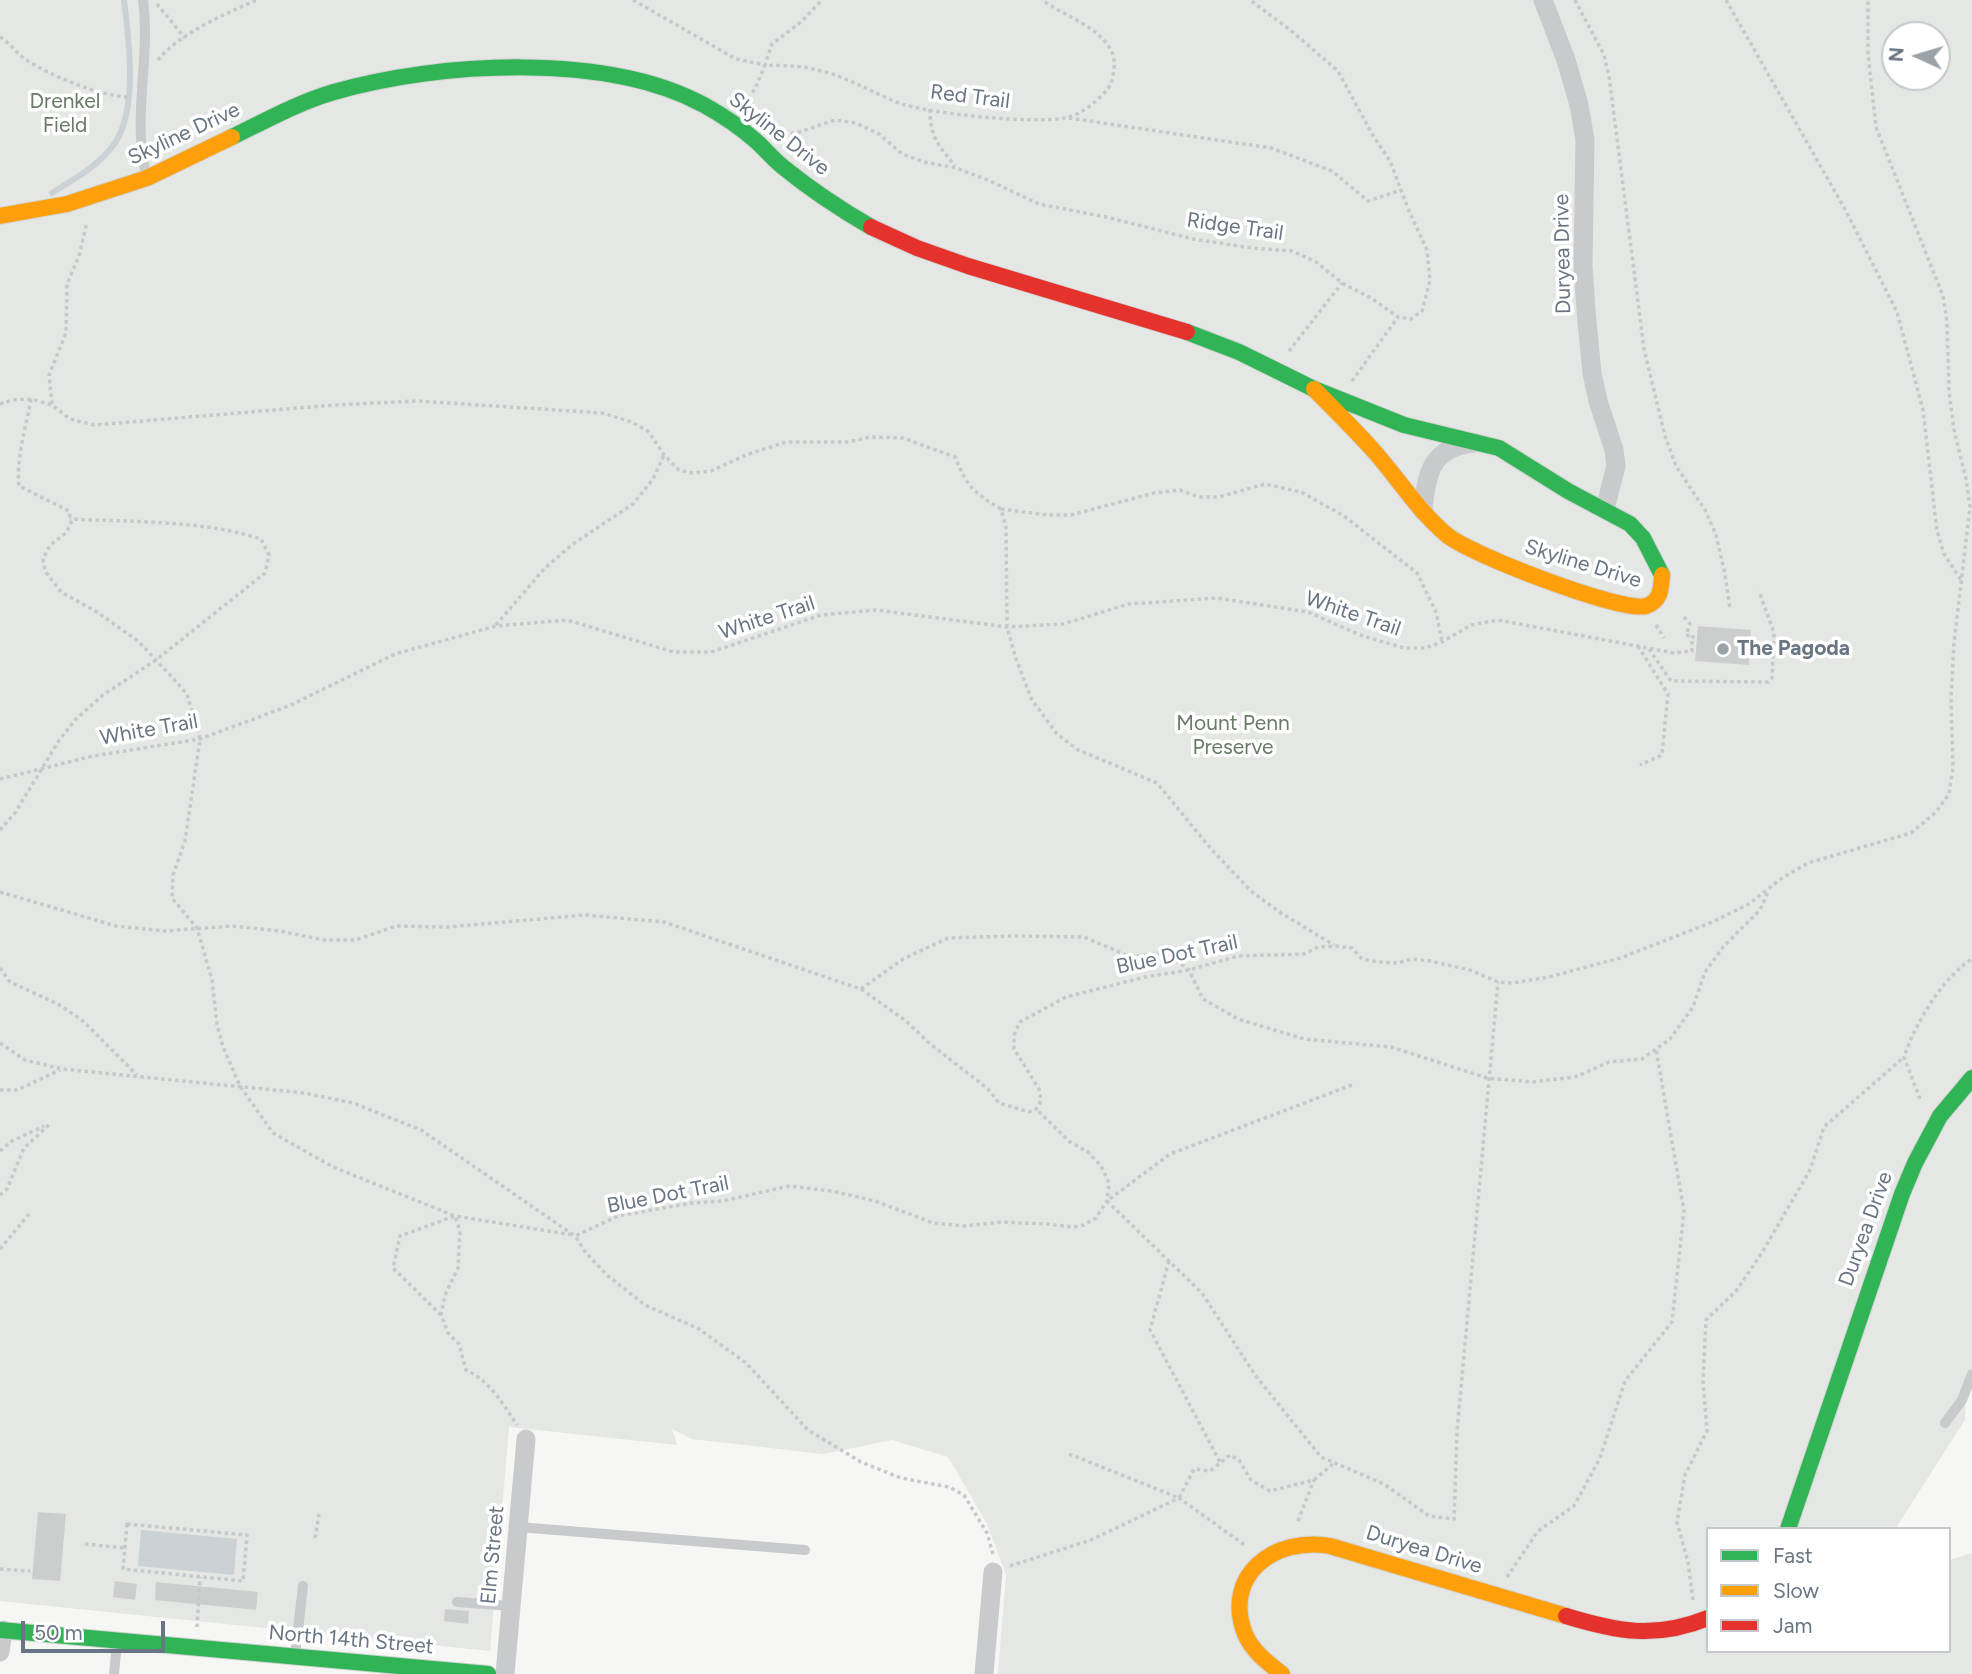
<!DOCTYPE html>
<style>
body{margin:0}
#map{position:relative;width:1972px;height:1674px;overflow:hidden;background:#f6f6f5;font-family:Figtree,sans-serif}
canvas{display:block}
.legend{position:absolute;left:1706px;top:1527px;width:245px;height:126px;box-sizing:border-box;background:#fff;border:2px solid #c3c8cd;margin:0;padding:9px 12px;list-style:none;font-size:21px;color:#697582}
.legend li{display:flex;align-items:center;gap:14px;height:35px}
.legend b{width:35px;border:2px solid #c3c8cd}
.north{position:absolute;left:1881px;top:21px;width:70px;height:70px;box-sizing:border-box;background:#fff;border:2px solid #c3c8cd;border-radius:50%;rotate:274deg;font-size:19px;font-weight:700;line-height:28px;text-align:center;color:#697582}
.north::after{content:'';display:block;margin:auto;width:24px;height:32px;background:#9aa2aa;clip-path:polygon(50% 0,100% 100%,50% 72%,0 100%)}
.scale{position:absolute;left:21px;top:1621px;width:144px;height:32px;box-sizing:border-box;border:4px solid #697582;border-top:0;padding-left:9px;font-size:21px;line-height:24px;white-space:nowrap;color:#697582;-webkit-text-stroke:5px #fff;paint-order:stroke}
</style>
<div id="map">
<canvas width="1972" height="1674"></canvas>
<ul class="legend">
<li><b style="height:9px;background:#30b455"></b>Fast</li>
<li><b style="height:9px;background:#ff9f0a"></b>Slow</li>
<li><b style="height:9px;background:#e5322d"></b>Jam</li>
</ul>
<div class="north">N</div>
<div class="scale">50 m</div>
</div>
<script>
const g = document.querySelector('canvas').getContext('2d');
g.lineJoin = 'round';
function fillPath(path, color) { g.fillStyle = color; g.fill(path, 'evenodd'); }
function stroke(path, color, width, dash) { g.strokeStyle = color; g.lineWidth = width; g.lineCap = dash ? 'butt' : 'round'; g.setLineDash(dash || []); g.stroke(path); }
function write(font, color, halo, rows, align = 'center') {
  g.font = font + ' Figtree,sans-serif'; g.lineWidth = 7; g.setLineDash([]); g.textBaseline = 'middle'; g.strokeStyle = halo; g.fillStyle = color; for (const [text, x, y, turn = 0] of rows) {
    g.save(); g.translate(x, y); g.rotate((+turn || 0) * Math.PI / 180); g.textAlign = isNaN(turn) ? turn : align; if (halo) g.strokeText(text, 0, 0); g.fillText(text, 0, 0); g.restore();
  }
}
fillPath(new Path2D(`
 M0 0H1972V1367L1966 1378 1965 1420 1897 1526 1898 1529H1708V1651H1949V1560L1972 1553V1674H998L1006 1575 987 1524 948 1457 892 1440 823 1454 692 1439 672 1429 677 1445 509 1427 490 1651 0 1601ZM1895 35H1937V77H1895Z`), '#e4e7e3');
fillPath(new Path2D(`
 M141 1530 237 1539 234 1575 138 1566Z`), '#cbd1d4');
stroke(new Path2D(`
 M52 193C74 179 99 166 115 143 138 108 129 40 124 0`), '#cbd1d4', 6);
const building = new Path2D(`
 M1697 625 1752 629 1750 666 1694 662Z
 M37 1511 67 1513 61 1582 31 1580Z
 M114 1580 138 1583 136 1601 112 1598Z
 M155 1581 259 1591 257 1611 154 1601Z
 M444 1608 470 1610 469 1625 443 1622Z`);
fillPath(building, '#cccece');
stroke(building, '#e6e6e4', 2);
const fast = new Path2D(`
 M232 137C265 121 299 102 334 92 439 62 606 52 704 105 722 115 740 127 756 141 765 149 773 159 783 167 810 189 840 209 871 227
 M1187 332 1239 352 1314 389 1404 425 1499 448 1568 491 1630 524 1643 538 1662 575
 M1788 1529 1902 1194 1915 1163 1940 1116 1972 1078
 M0 1630 488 1674`);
const slow = new Path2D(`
 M0 216 67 204 147 178 232 137
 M1314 389C1334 409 1354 429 1373 450 1398 478 1418 511 1447 535 1469 554 1622 613 1646 606 1661 601 1661 589 1662 575
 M1282 1674C1268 1663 1252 1651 1245 1634 1222 1575 1275 1536 1330 1546L1566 1616`);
const jam = new Path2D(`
 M871 227 917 248 968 266 1187 332
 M1566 1616C1618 1632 1656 1639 1708 1618`);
stroke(fast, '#d2d3d3', 18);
stroke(slow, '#d2d3d3', 18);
stroke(jam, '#d2d3d3', 18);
stroke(new Path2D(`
 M633 0 736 59 765 65 772 44 801 22 822 0
 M1575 0 1604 55 1609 76 1644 349 1665 436 1676 466 1705 510 1716 535 1725 574 1730 609
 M1726 0 1846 211 1897 312 1923 410 1937 531 1944 554 1961 580
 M157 4 185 38
 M0 37C10 43 16 53 25 59 51 76 99 96 129 97
 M158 60C179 34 226 13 257 0
 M744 104 755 89 765 65C781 66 798 65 813 69 843 75 868 90 896 102 927 114 1032 124 1065 118 1080 115 1094 104 1104 93 1112 85 1112 80 1114 69 1119 33 1065 17 1042 0
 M930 109C930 137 938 145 955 166
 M1069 118 1271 148 1332 171 1368 201 1401 190
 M784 135 799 132 835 120 856 123 879 134 902 154 924 162 956 168 990 181 1039 204 1106 217 1193 239 1252 248 1292 251 1316 262 1342 283 1371 298 1398 317 1411 319 1422 311 1430 281 1427 250 1409 211 1390 161 1372 134 1338 71 1289 29 1250 0
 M1289 351 1342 283
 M1352 381 1398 317
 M31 399C26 428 16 457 19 486L69 511 71 523 66 533 50 545 43 559 45 571 61 592 97 612 138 641 171 676 187 694 200 739 185 841 173 875 172 898 197 928 212 980 217 1024 223 1047 240 1086 273 1133 333 1167 455 1216 460 1231 458 1268 445 1295 441 1315 448 1333 459 1344 466 1370C490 1381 503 1404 517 1425
 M0 404 12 400 31 399 52 405 70 419 94 425 334 405 418 401 602 413 632 422 649 432 664 455 679 470 692 473 711 471 746 455 786 442H849L870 437 903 438 955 457C968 488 973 492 1001 509L1006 527 1007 627 1016 659 1032 700 1057 734 1078 750 1157 783 1211 849 1252 892 1281 913 1334 945
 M52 404 49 375 66 333 67 284 79 256 87 222
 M1001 509 1047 515H1071L1154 493 1180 490 1199 497H1219L1265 484 1301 492 1344 516 1417 573 1436 612 1442 642
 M1684 617 1690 624 1686 635 1692 637
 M496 625 544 569 573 544 633 504 653 479 664 455
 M1656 625 1664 638
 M1638 646 1668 694 1662 755 1640 765
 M1649 649 1671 681 1768 682 1772 678 1774 633 1759 591
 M0 779 93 756 200 739 291 705 395 654 496 626 567 620 674 652H711L821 615 876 610 1007 627 1063 624 1129 604 1217 598 1308 612 1360 635 1404 648H1425L1442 642 1471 625 1498 620 1674 653 1692 651V637H1696
 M0 830 15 813 58 742 75 720 103 695 156 660 265 573 269 555 261 539C203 520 131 522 70 519
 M0 892 116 926 165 931 232 926 280 931 324 940H356L396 926 447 927 585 915 664 922 861 989 906 1021 929 1043 988 1089 999 1103 1029 1112 1036 1109 1041 1101 1039 1089 1014 1049V1035L1020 1022 1066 997 1145 977 1189 970 1238 956 1304 954 1318 947 1335 946 1352 948 1362 959 1378 962 1397 963 1412 959 1430 961 1470 970 1498 982 1512 983 1549 977 1620 958 1710 923 1749 904 1782 878 1808 863 1911 833 1936 812 1949 794 1953 768 1951 699 1954 643 1970 507 1966 479 1954 430 1949 391 1947 322 1943 296 1876 127 1868 54V0
 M0 968 10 982 58 1004 83 1021 137 1075
 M861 989 903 959 948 938 1015 936 1084 937 1131 957 1164 952 1189 970 1203 999 1238 1019 1304 1039 1391 1047 1487 1078 1532 1082 1575 1077 1609 1062 1642 1059 1670 1039 1693 1007 1705 972 1723 947 1760 910 1768 892
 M0 1043 25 1060 62 1069 304 1093 353 1103 421 1130 575 1236
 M1352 1085 1170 1154 1107 1201 1202 1293 1255 1375 1321 1457 1384 1484 1429 1516 1454 1519 1457 1432 1498 982
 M0 1090H17L60 1070
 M1920 1099 1904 1057C1915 1024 1942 978 1972 959
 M0 1151 12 1141 44 1126
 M0 1195 7 1189 24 1148 50 1124
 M0 1249 30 1213
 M1169 1261 1150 1330 1220 1462
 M441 1315 393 1268 400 1236 455 1216 573 1235
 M1069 1454 1179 1498 1194 1469 1210 1471 1230 1455 1239 1460 1251 1480 1270 1491 1314 1480 1334 1463
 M1298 1521 1314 1480
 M127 1524 247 1535 243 1581 123 1569Z
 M315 1538 319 1514
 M85 1544 125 1548
 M993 1554 987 1533 964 1495 949 1487 901 1478 861 1462 808 1430 746 1363 699 1329 645 1305 608 1276 586 1253 575 1236 618 1216 691 1203 723 1201 789 1186 832 1191 875 1201 933 1223 964 1226 1001 1222 1047 1224 1073 1227 1084 1225 1096 1218 1107 1201 1109 1183 1101 1166 1088 1152 1070 1142 1036 1109
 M1010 1566 1091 1540 1179 1498 1246 1546
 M0 1569 30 1571
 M1507 1577 1538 1531 1574 1506 1600 1458 1625 1381 1672 1322 1684 1211 1656 1049
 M1693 1600 1688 1562 1677 1522 1685 1475 1707 1431 1703 1381 1706 1320 1736 1291 1763 1251 1810 1170 1824 1127 1904 1057
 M197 1627 200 1577`), '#c7c8c9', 3.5, [3.5, 3.5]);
stroke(new Path2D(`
 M143 0C151 59 131 119 147 177
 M1945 1423 1962 1400 1972 1374
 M518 1527 805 1550
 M457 1602 511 1606
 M295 1656 303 1586
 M114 1674 117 1643`), '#c9cacb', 10);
stroke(new Path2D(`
 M1543 0 1566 60 1579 105 1585 140 1583 265 1586 311 1592 373 1598 401 1614 450 1616 466 1605 509
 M1423 511C1426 474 1431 447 1474 443
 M0 1652 3 1630
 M505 1674 526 1439
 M984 1674 993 1572`), '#c9cacb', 19);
stroke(fast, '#30b455', 16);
stroke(slow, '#ff9f0a', 16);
stroke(jam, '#e5322d', 16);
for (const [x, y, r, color] of [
 [1723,649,7,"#9aa2aa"]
]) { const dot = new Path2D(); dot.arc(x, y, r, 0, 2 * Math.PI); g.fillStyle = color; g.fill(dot); stroke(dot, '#fff', 2.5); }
write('21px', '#697582', '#fff', [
 ["Red Trail",970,97,7],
 ["Skyline Drive",184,134,-25],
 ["Skyline Drive",779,134,38],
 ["Ridge Trail",1235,227,8],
 ["Duryea Drive",1563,254,-91],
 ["Skyline Drive",1583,564,17],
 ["White Trail",1353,614,19],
 ["White Trail",767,618,-18],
 ["White Trail",149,730,-10],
 ["Blue Dot Trail",1177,955,-12],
 ["Blue Dot Trail",668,1195,-11],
 ["Duryea Drive",1866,1229,-70],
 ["Duryea Drive",1424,1550,17],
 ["Elm Street",493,1555,-85],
 ["North 14th Street",351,1640,5]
]);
write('21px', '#697a67', '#fff', [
 ["Drenkel",65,102],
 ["Field",65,126],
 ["Mount Penn",1233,724],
 ["Preserve",1233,748]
]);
write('bold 21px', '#697582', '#fff', [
 ["The Pagoda",1737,649]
], 'left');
</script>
